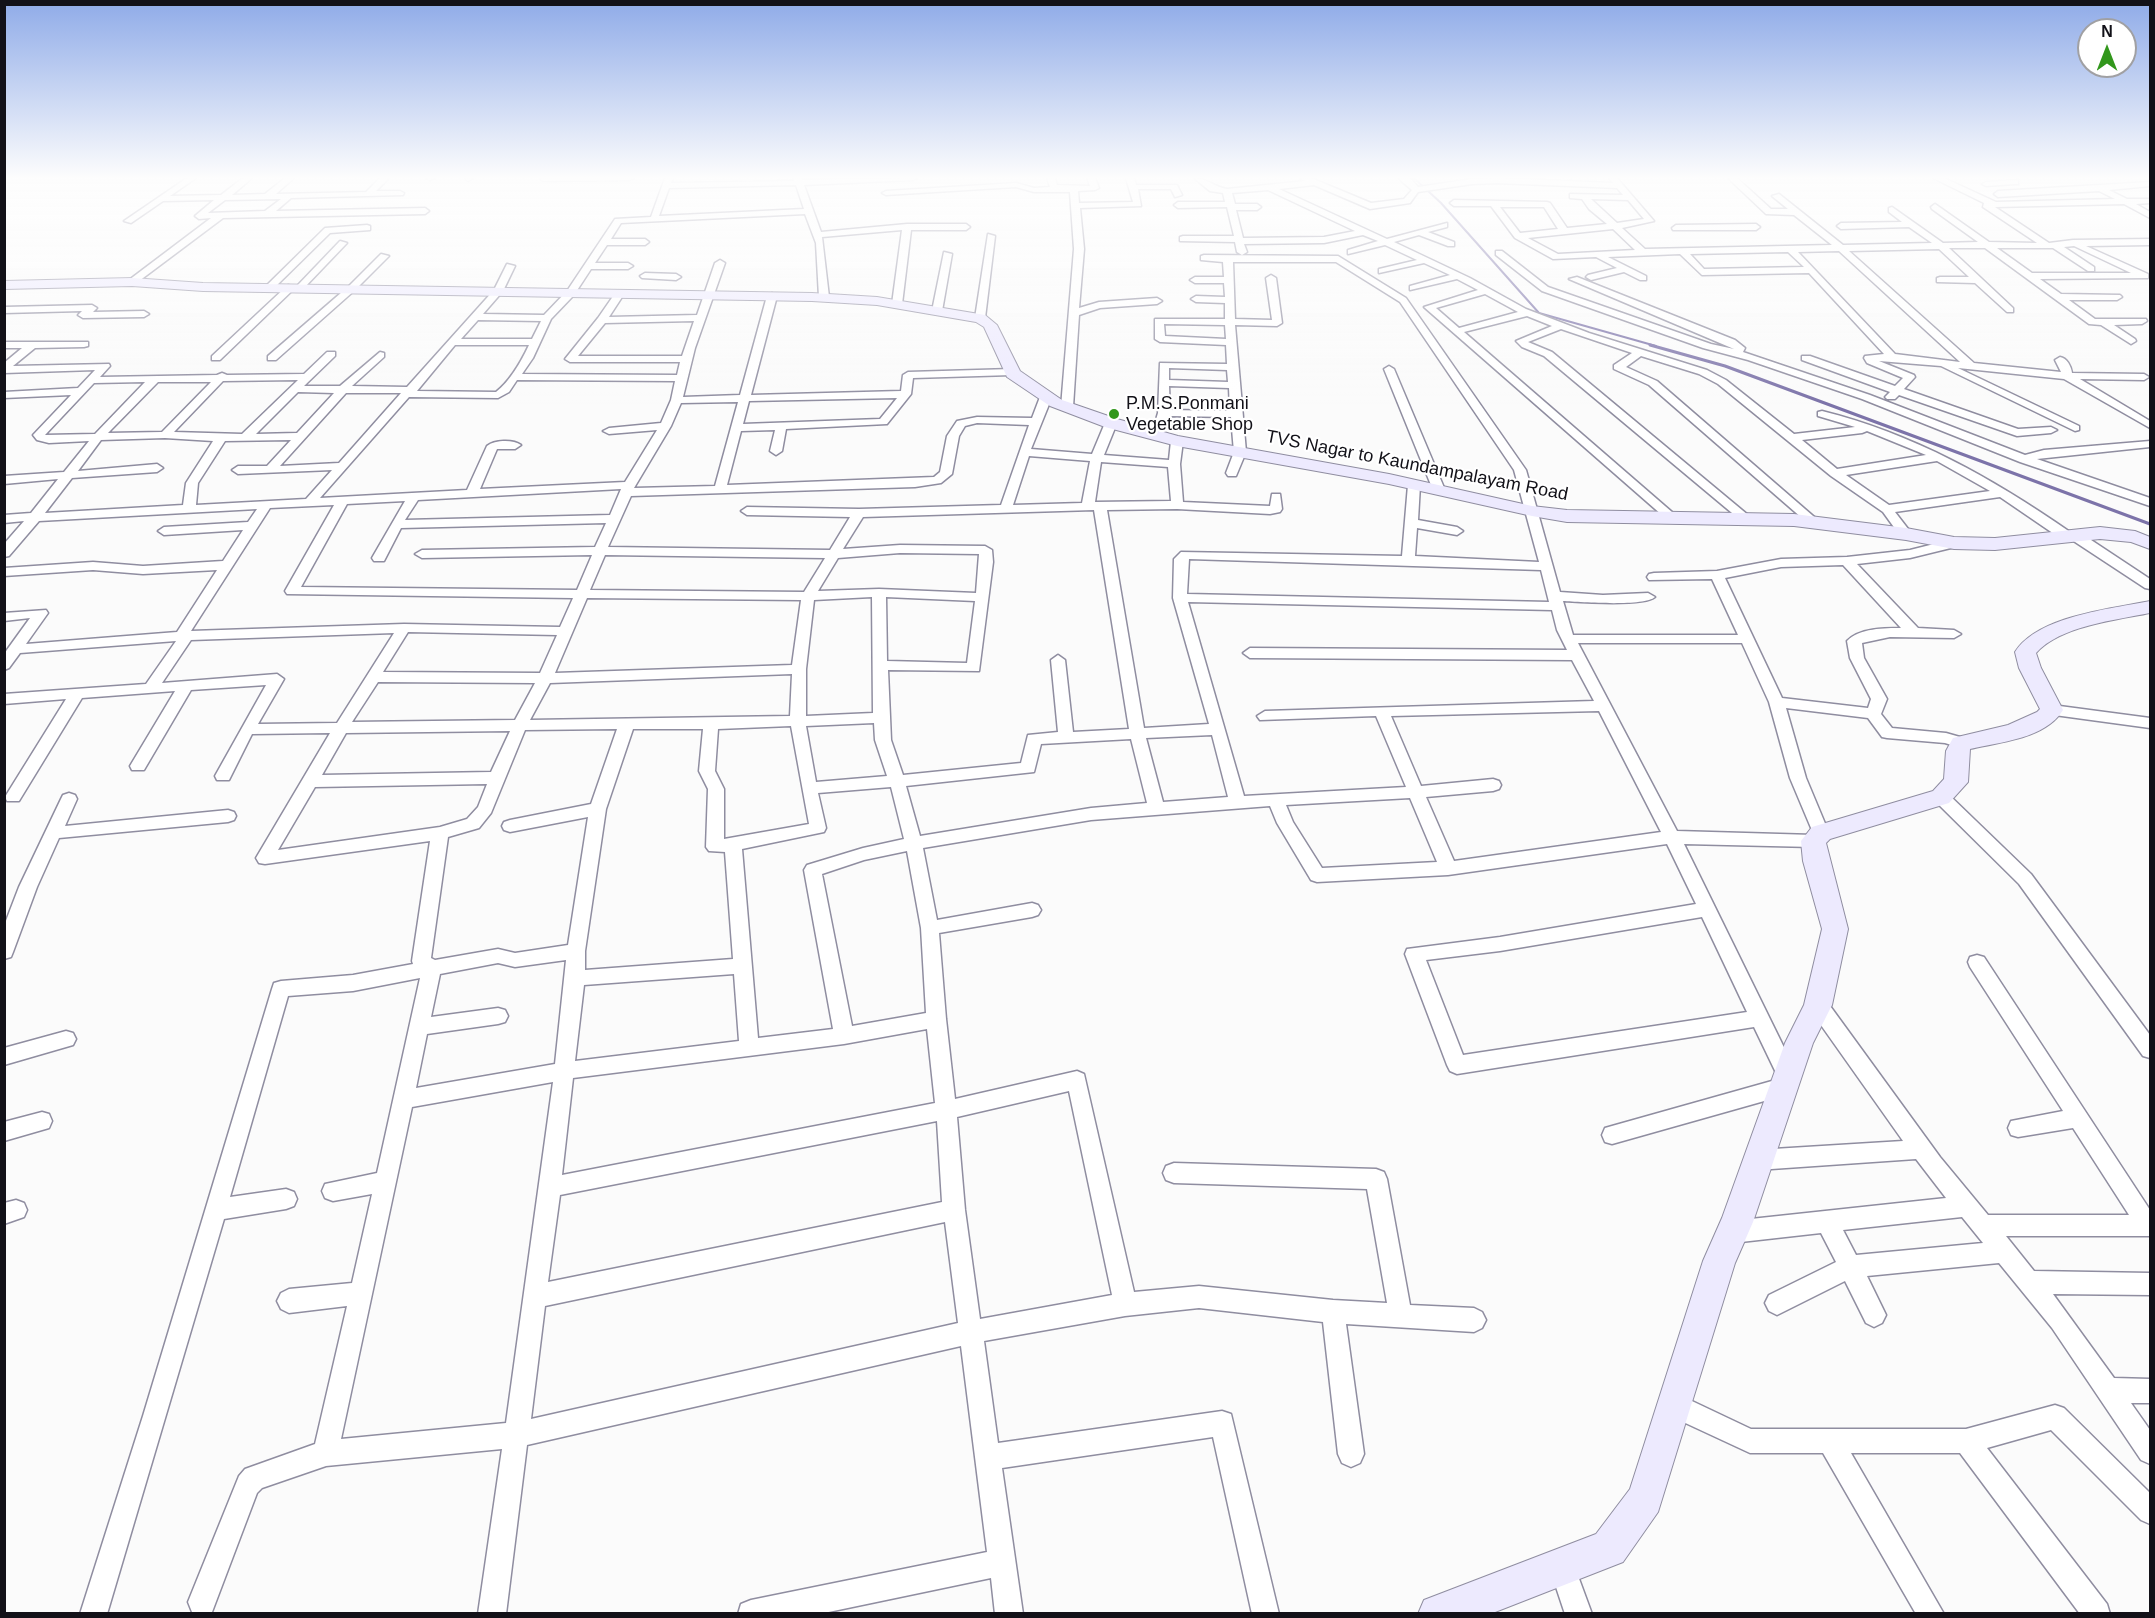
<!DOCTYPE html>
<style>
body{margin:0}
#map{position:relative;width:2155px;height:1618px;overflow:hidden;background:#fbfbfb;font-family:Arial,sans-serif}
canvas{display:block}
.frame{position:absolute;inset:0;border:6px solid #121118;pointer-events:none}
.north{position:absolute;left:2077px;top:18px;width:60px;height:60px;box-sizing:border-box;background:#fff;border:2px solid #a0a0a3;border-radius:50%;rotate:0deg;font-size:16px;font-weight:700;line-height:24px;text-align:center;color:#121118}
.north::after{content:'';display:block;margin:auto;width:21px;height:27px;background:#32971c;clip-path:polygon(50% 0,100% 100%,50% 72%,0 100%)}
</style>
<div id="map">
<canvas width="2155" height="1618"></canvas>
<div class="frame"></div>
<div class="north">N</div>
</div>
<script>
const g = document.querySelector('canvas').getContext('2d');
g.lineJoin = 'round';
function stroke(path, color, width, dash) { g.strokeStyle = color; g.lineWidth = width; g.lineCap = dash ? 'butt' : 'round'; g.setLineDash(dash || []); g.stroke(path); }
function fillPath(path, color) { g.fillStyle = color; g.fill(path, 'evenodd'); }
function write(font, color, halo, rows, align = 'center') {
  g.font = font + ' Arial,sans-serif'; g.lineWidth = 4.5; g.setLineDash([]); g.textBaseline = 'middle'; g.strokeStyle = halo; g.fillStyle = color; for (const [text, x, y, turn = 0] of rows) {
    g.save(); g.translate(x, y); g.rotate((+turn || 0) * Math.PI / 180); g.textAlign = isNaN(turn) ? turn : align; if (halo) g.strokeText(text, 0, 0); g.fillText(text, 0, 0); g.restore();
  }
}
stroke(new Path2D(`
 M1414 178 1441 203 1539 313 1656 346`), '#7c73a9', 2);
stroke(new Path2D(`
 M1650 345 1725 366 2150 524`), '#7c73a9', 3);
const street = new Path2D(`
 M187 178H196L170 196 221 195 243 178H252L232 195 265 194 285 178H294L276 194 366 192 380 178H389L376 191H400L404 193 403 195 291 198 276 211 425 208 429 211 425 214 223 218 135 284H129V280L211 218 199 219 195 216 214 200 163 201 131 223 124 221ZM281 199 265 211 208 213 225 200Z
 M426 178H435L430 180Z
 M465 178H473L468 181Z
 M540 178H634L630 180 543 181Z
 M665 178H673L671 183 794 181 793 178H801L802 180 917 178 913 180 804 185 821 232 907 224H966L970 227 966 230H911L902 304 897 307 892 304 902 230 822 237 829 297 824 300 819 297 816 243 805 214 621 223 611 239H645L649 242 645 245H607L595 263H628L633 266 628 269H591L574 295 551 319 533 358 522 374 677 375 680 362H570L565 359 598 318 616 292 624 294 609 317 697 315 715 263 720 260 725 263 695 348 683 397 740 395 767 296 772 293 777 296 751 395 901 391 903 375 908 372 1012 369 1017 372 1012 375 913 378 911 394 887 424 786 429 782 451 776 455 770 451 775 430 741 431 727 485 934 477 940 472 947 436 957 421 977 417 1032 418 1040 397 1046 394 1052 397 1031 449 1092 454 1105 423 1111 420 1117 423 1104 455 1169 460 1171 441 1173 439H1181L1183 441 1180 464 1183 502 1270 506 1272 494H1280L1282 509 1280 512 1270 514 1177 509 1107 510 1144 728 1209 724 1173 598 1174 559 1181 552 1402 556 1408 485 1414 481 1420 485 1418 520 1457 527 1463 531 1457 535 1417 528 1415 556 1539 562 1514 470 1400 302 1336 262H1233L1235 319 1272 320 1266 278 1271 275 1276 278 1282 323 1277 326 1235 325 1246 452 1236 476H1228L1226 473 1234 452 1231 417 1169 416 1161 438H1153L1151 436 1158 413 1160 363 1227 364 1226 345 1160 342 1155 339V319H1225V303L1196 302 1191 299 1196 296 1225 297 1224 283H1195L1190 280 1195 277H1224L1223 262 1201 260V256L1204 255 1338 256 1406 298 1526 470 1560 592 1603 595 1648 593 1655 597C1644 607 1580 602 1563 601L1573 635H1738L1712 579 1649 580 1647 577 1649 574 1654 573 1717 571 1781 559 1847 557 1910 550 1954 539 1960 543 1959 546 1910 558 1857 564 1918 628 1954 630 1961 634 1954 638 1890 637 1862 643 1864 658 1887 699 1881 714 1892 728 1946 733 1967 739 1969 743 1967 747 1961 748 1945 743 1887 738 1882 737 1868 718 1786 708 1806 778 1829 833 1827 837 1820 839 1819 845 1813 847 1684 844 1797 1074 1794 1080 1790 1082 1792 1087 1789 1093 1782 1096 1612 1144 1605 1142 1602 1135 1605 1128 1612 1126 1779 1079 1754 1027 1457 1074 1450 1071 1447 1065 1405 954 1407 949 1500 937 1696 904 1667 844 1448 875 1317 882 1311 880 1277 823 1270 806 1091 820 923 848 937 920 1032 903 1038 905 1041 910 1038 915 1032 917 939 933 946 1019 955 1099 1077 1071 1084 1074 1134 1292 1199 1286 1333 1300 1387 1303 1367 1189 1174 1183 1166 1180 1163 1173 1166 1166 1174 1163 1376 1169 1384 1172 1387 1179 1410 1305 1474 1308 1482 1312 1486 1320 1482 1328 1474 1332 1346 1324 1364 1454 1360 1463 1351 1467 1342 1463 1338 1454 1323 1322 1199 1308 1125 1316 984 1341 998 1443 1222 1411 1231 1414 1279 1614H1252L1213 1437 1002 1468 1023 1614H995L991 1578 819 1614H738L741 1604 751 1600 987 1552 961 1346 527 1445 506 1614H478L502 1449 326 1466 262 1488 257 1493 212 1612 207 1614 192 1612 188 1602 239 1476 245 1469 315 1444 347 1306 289 1313 281 1309 277 1301 281 1293 289 1289 352 1283 372 1194 333 1201 325 1198 322 1191 325 1184 377 1173 420 978 353 991 288 996 230 1197 286 1189 294 1192 297 1199 294 1206 286 1209 224 1219 107 1614H80L143 1416 272 989 274 983 281 981 353 975 413 964 412 961 430 841 265 864 259 863 256 858 330 733 252 734 229 780H217L215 776 266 685 191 690 144 770H132L130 766 175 691 82 698 19 801H7L5 797 66 699 4 704V694L146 684 176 641 20 653 9 668 4 670V654L30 618 4 621V613L46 610 48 613 26 644 177 632 217 570 143 574 93 570 4 576V568L93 562 143 566 223 561 243 530 164 535 158 531 164 527 248 522 257 509 39 521 9 556 4 557V544L24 521 4 523V515L31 513 58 479 4 484V476L64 472 89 441 49 443 37 440 33 435 71 395 4 398V392L78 388 95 370 4 373V363L22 348H4V342H88V346L84 347 35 348 13 366 109 364 110 366 100 377 217 375 222 373 227 375 304 374 327 352H335V356L304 386H340L380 352 384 353V357L352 386 407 387 494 290 507 264 515 266 503 291 483 314 544 315 567 291 615 219 651 217ZM796 185 804 209 659 216 669 188ZM478 320 541 321 532 339H461ZM694 321 682 356H578L605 323ZM1164 324 1225 325 1226 339 1165 336ZM455 345H529C521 362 510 381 496 392L417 391ZM1169 368 1227 370 1228 382 1169 380ZM298 380 242 434 174 432 223 381ZM517 380 675 381 671 400 661 423 609 428 603 431 609 434 657 430 625 482 480 489 497 449H515L521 445C513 439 494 440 487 446L467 490 320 498 409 397 498 398 509 392ZM145 382 95 434 45 435 94 383ZM158 382H211L162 432 108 433ZM1169 386 1229 388 1230 411 1170 410ZM298 392 334 393 297 433 256 434ZM346 393H401L339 463 280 466ZM897 398 880 419 743 424 749 401ZM738 402 715 486 634 488 671 426 681 403ZM977 423 1029 425 1001 505 859 509 747 507 741 511 747 515 850 517 830 550 608 547 631 496 915 487 941 483 952 474 959 436 965 426ZM165 438 213 441 186 483 183 505 45 513 72 478 157 472 163 468 157 464 78 471 101 440ZM291 440 267 466H238L232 470 238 474 332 470 306 499 196 505 198 483 225 441ZM1029 456 1090 461 1082 503 1013 505ZM1101 462 1168 467 1171 501 1095 502ZM621 489 610 515 405 520 418 500ZM405 501 372 558 374 561H384L401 528 606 523 595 547 422 550 415 554 422 558 592 555 577 590 301 587 347 504ZM334 505 285 591 287 594 573 598 560 627 404 624 191 631 270 508ZM1094 510 1129 729 1073 732 1065 660 1058 655 1051 660 1058 732 1028 735 1021 763 903 775 891 740 888 670 979 671 993 562 992 550 985 546 900 545 843 549 863 517ZM900 553 979 554 976 593 879 589 818 591 838 558ZM605 555 825 558 804 592 590 590ZM1189 559 1541 570 1549 602 1187 594ZM1843 565 1901 628C1885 628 1859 628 1847 641L1850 658 1871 699 1868 708 1782 698 1725 578 1781 567ZM872 597 873 713 806 716V669L814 600ZM886 597 975 601 967 663 887 661ZM587 598 801 600 792 665 555 673ZM1188 602 1552 610 1557 630 1567 650 1250 648 1243 653 1250 658 1572 660 1594 701 1265 711 1257 716 1260 720 1376 716 1406 787 1244 796ZM408 632 557 635 540 673 383 672ZM394 633 337 723 258 724 284 679 277 674 162 683 191 640ZM1578 643H1742L1769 702 1790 778 1814 835 1677 831ZM792 674 790 716 530 720 550 683ZM378 682 535 683 515 720 352 722ZM1599 711 1661 832 1454 861 1426 797 1493 791 1499 789 1501 785 1499 781 1493 779 1421 786 1391 716ZM874 723 875 740 887 776 816 782 806 726ZM791 726 809 824 724 839V789L715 771 718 729ZM617 729 591 804 510 820 504 822 502 826 504 830 510 832 588 817 568 945 515 953 498 949 435 960 431 958 448 837 479 828 491 813 525 730ZM633 729H703L699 771 708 789 706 847 709 851 725 852 733 959 585 970V951L606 809ZM510 731 491 772 322 775 346 733ZM1212 735 1228 797 1163 802 1146 738ZM1131 739 1147 803 1091 808 920 836 906 786 1034 772 1041 744ZM487 784 478 807 467 819 440 827 278 850 315 787ZM891 787 904 839 863 848 807 865 804 870 833 1029 758 1038 742 849 824 832 826 828 818 793ZM1410 798 1437 862 1322 868 1293 822 1286 805ZM907 851 921 928 926 1013 852 1026 822 874 864 860ZM1702 917 1747 1012 1463 1055 1426 960 1500 951ZM566 960 555 1064 416 1088 427 1034 498 1024 505 1022 508 1016 505 1010 498 1008 431 1017 440 974 498 963 515 967ZM734 974 739 1041 575 1061 584 985ZM927 1029 935 1103 562 1175 573 1078 844 1044ZM553 1082 506 1423 341 1439 412 1107ZM1069 1091 1112 1295 980 1319 965 1210 957 1117ZM937 1121 942 1202 548 1282 560 1195ZM945 1222 958 1323 531 1419 545 1306Z
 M1047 178H1055L1057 185 1090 186 1087 178H1095L1099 188 1095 190 1078 191 1079 203 1133 202 1126 178H1134L1136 185H1177L1182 195 1175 197 1171 189H1138L1141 206 1080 208 1084 249 1079 308 1099 302 1157 298 1162 301 1157 304 1100 308 1079 315 1073 407 1067 410 1061 407 1074 249 1070 192H1034L1016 187 886 195 882 193 886 191 1016 183 1034 188 1050 187Z
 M1194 178C1207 178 1214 187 1227 189L1305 181 1300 178H1311L1371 203 1404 199 1412 190 1398 178H1410L1418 187 1472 179 1497 178 1613 183 1609 178H1617L1654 221 1622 228 1645 249 1832 245 1794 215 1766 214 1728 178H1737L1771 209H1788L1772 196 1779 194 1843 245 1932 243 1909 227 1841 229 1837 226 1841 223 1902 222 1889 212V208L1892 207 1943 243 1978 242 1932 209 1931 207 1935 204 1989 242 2037 243 1983 207 1984 203 1933 178H1944L1996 202 2115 199 2099 191 1998 197 1994 194 1998 191 2150 182V186L2109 190 2127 199H2150V203L2136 204 2150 212V218L2124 204 1995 207 2049 243 2073 240 2150 239V245L2086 246 2148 274V278L2040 279 2061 294 2120 295 2122 297 2117 300H2069L2095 319H2146L2147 321 2142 324 2114 325 2135 339 2136 341 2131 344 2101 325 2089 324 1985 248H1949L2013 308V312H2007L1975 283 1937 282V278L1940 277H1969L1939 249 1849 251 1974 363 2061 372 2055 360 2060 357C2067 358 2071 366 2072 373L2144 374 2149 377 2144 380 2080 379 2150 421V428L2064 379 1958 368 2079 426V430L2075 431 1941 366 1879 361 1914 375 1915 377 1904 389 2018 429 2051 427 2057 430 2051 433 2017 436 1899 395 1895 399H1887L1885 397 1890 392 1802 360V356H1810L1895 386 1903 378 1867 363 1864 358 1865 356 1884 354 1809 273 1702 275 1680 254 1608 257 1646 276V280H1640L1624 272 1591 280 1586 277 1588 275 1617 268 1596 257 1553 259 1515 238 1491 206H1454L1450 203 1454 200 1547 202 1550 203 1567 228 1607 224 1589 209 1582 199 1570 198V194L1623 195 1617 188 1497 183 1472 184 1418 192 1410 203 1370 209 1314 185 1279 189 1387 239 1447 223V227L1428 232 1454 242V246H1448L1419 235 1394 242 1470 278 1526 309 1589 333 1707 370 1726 380 1794 434 1855 427 1818 416V412L1822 411C1914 434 1992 478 2070 532H2079L2150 579V589L2145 588 2069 538H2060L2000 497 1895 512 1912 534 1906 538 1901 537 1883 512 1831 476 1718 384 1699 374 1641 356 1626 367 1657 381 1820 522 1814 526 1810 525 1649 385 1614 369V365L1632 353 1561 329 1528 342 1552 352 1754 520 1748 524 1744 523 1544 356 1522 347 1516 341 1552 326 1527 316 1464 332 1680 519 1678 522H1670L1424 307 1478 290 1457 279 1410 290V286L1450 275 1424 263 1379 273V269L1417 260 1385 245 1348 254V250L1378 241 1363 235 1324 243 1244 244 1247 252 1242 255 1237 252 1235 242 1180 241V237L1183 236H1234L1227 207 1178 208 1174 205 1178 202H1225L1223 193 1210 191ZM1268 190 1355 231 1324 237 1243 238 1236 210H1257L1261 207 1257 204H1235L1232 193ZM1591 199 1628 200 1644 219 1617 223ZM1500 207H1544L1558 229 1520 233ZM1613 229 1635 250 1558 254 1528 238ZM2074 246 2131 273H2032L1997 248H2053L2088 271H2094V267L2064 247ZM1839 251 1960 362 1895 354 1798 252ZM1788 252 1804 267 1704 269 1690 254ZM1485 294 1518 312 1459 328 1436 308ZM1867 431 1926 455 1837 469 1802 440 1862 433ZM1937 461 1990 491 1889 505 1846 475Z
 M2018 180V184H2015L1986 186 1982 184 1986 182Z
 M367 225 370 226V230L330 233 273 289 265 287 325 228Z
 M1676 225 1756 224 1760 227 1756 230H1673L1672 228Z
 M988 234 995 236 985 318 980 321 975 318Z
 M340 241 347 243 303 289 296 287 220 360H212V356L288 285 296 287Z
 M1496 251H1502L1548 287 1711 344 1734 349 1569 279 1577 277 1735 340 1745 348 1743 352 1870 395 2025 455 2044 450 2150 441V447L2037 459 2150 498V506L2020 462 1862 399 1748 360 1703 348 1542 291 1496 255Z
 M944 252 952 254 942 311 937 314 932 311Z
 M381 254 389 256 355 290 276 360H268V356L349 286Z
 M645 273 676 274 681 277 676 280 642 278 640 276Z
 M92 305 97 308 93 312 144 311 149 314 144 317 83 318 78 315 82 311 4 313V307Z
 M1389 366 1394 369 1445 490 1443 493 1439 494 1433 490 1384 369Z
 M2052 705 2150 718V728L2047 714 2044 710Z
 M1941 791 1947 793 2031 874 2150 1035V1058L2143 1056 2019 884 1935 801 1933 797 1935 793Z
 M69 793 75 795 77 799 65 826 228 810 234 812 236 816 234 820 228 822 59 838 37 887 13 952 11 957 4 959V926L19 887 61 799 63 795Z
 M1977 955 1984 957 2150 1210V1236H2006L2034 1271 2150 1273V1295L2053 1294 2114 1378 2150 1379V1403H2131L2150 1430V1464L2141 1460 2052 1328 1999 1263 1867 1276 1886 1315 1882 1323 1874 1327 1866 1323 1845 1281 1777 1315 1769 1311 1765 1303 1769 1295 1836 1262 1821 1233 1732 1243 1724 1240 1721 1232 1724 1224 1732 1221 1946 1198 1916 1159 1757 1170 1750 1167 1746 1160 1750 1153 1757 1150 1903 1141 1811 1011 1808 1005 1811 999 1818 997 1825 999 1940 1157 1988 1215H2129L2073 1128 2018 1137 2011 1135 2008 1128 2011 1121 2063 1111 1970 967 1968 962 1970 957ZM1962 1217 1983 1243 1856 1255 1843 1230Z
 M66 1031 73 1033 76 1039 73 1045 4 1065V1048Z
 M42 1112 49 1114 52 1121 49 1128 4 1141V1122Z
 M16 1200 24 1203 27 1210 24 1217 4 1224V1203Z
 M1675 1393 1751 1429H1966L2055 1405 2064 1408 2150 1493V1524L2141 1520 2051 1430 1987 1448 2107 1604 2110 1614H2080L1960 1453H1851L1944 1614H1916L1823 1453H1750L1666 1414 1663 1405 1666 1396Z
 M1562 1553 1571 1557 1592 1614H1565L1549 1566 1553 1557Z`);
const secondary = new Path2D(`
 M132 278 203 283 812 293 877 297 985 315 997 325 1020 371 1062 400 1117 419 1178 436 1389 474 1532 506 1567 510 1794 514 1906 528 1954 537 1995 538 2100 527 2135 531 2150 537V549L2131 542 2100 539 1995 550 1954 549 1906 540 1794 526 1567 522 1532 516 1389 484 1177 446 1105 427 1050 406 1007 377 984 327 976 322 877 305 812 301 203 291 132 286 4 289V281Z
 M2150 601V613C2116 620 2060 626 2036 653L2041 668 2063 710C2045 739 2000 742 1970 749L1968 782 1949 803 1830 839 1826 843 1848 929 1832 1005 1813 1043 1753 1222 1735 1263 1658 1512 1623 1562 1490 1614H1418L1424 1600 1596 1534 1630 1489 1703 1261 1722 1218 1785 1043 1804 1005 1822 929 1803 861 1801 841 1812 827 1933 791 1944 779 1946 751 1953 738 2008 725 2037 712 2040 709 2019 668 2015 652C2038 616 2110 609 2150 601Z`);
stroke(street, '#8f8da0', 3);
stroke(secondary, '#8f8da0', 2);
fillPath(street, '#fff');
fillPath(secondary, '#edeafe');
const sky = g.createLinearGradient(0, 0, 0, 404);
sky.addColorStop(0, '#8fabe8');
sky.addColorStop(0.44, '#fdfdfd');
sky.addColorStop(1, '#fdfdfd00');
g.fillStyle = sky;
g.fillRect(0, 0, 2155, 404);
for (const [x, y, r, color] of [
 [1114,414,6,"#32971c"]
]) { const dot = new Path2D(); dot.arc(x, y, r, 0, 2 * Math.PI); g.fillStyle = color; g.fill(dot); stroke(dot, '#fff', 2); }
write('18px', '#121118', '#fff', [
 ["P.M.S.Ponmani",1126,404],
 ["Vegetable Shop",1126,425]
], 'left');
write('18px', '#121118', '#fff', [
 ["TVS Nagar to Kaundampalayam Road",1417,466,11]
]);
</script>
